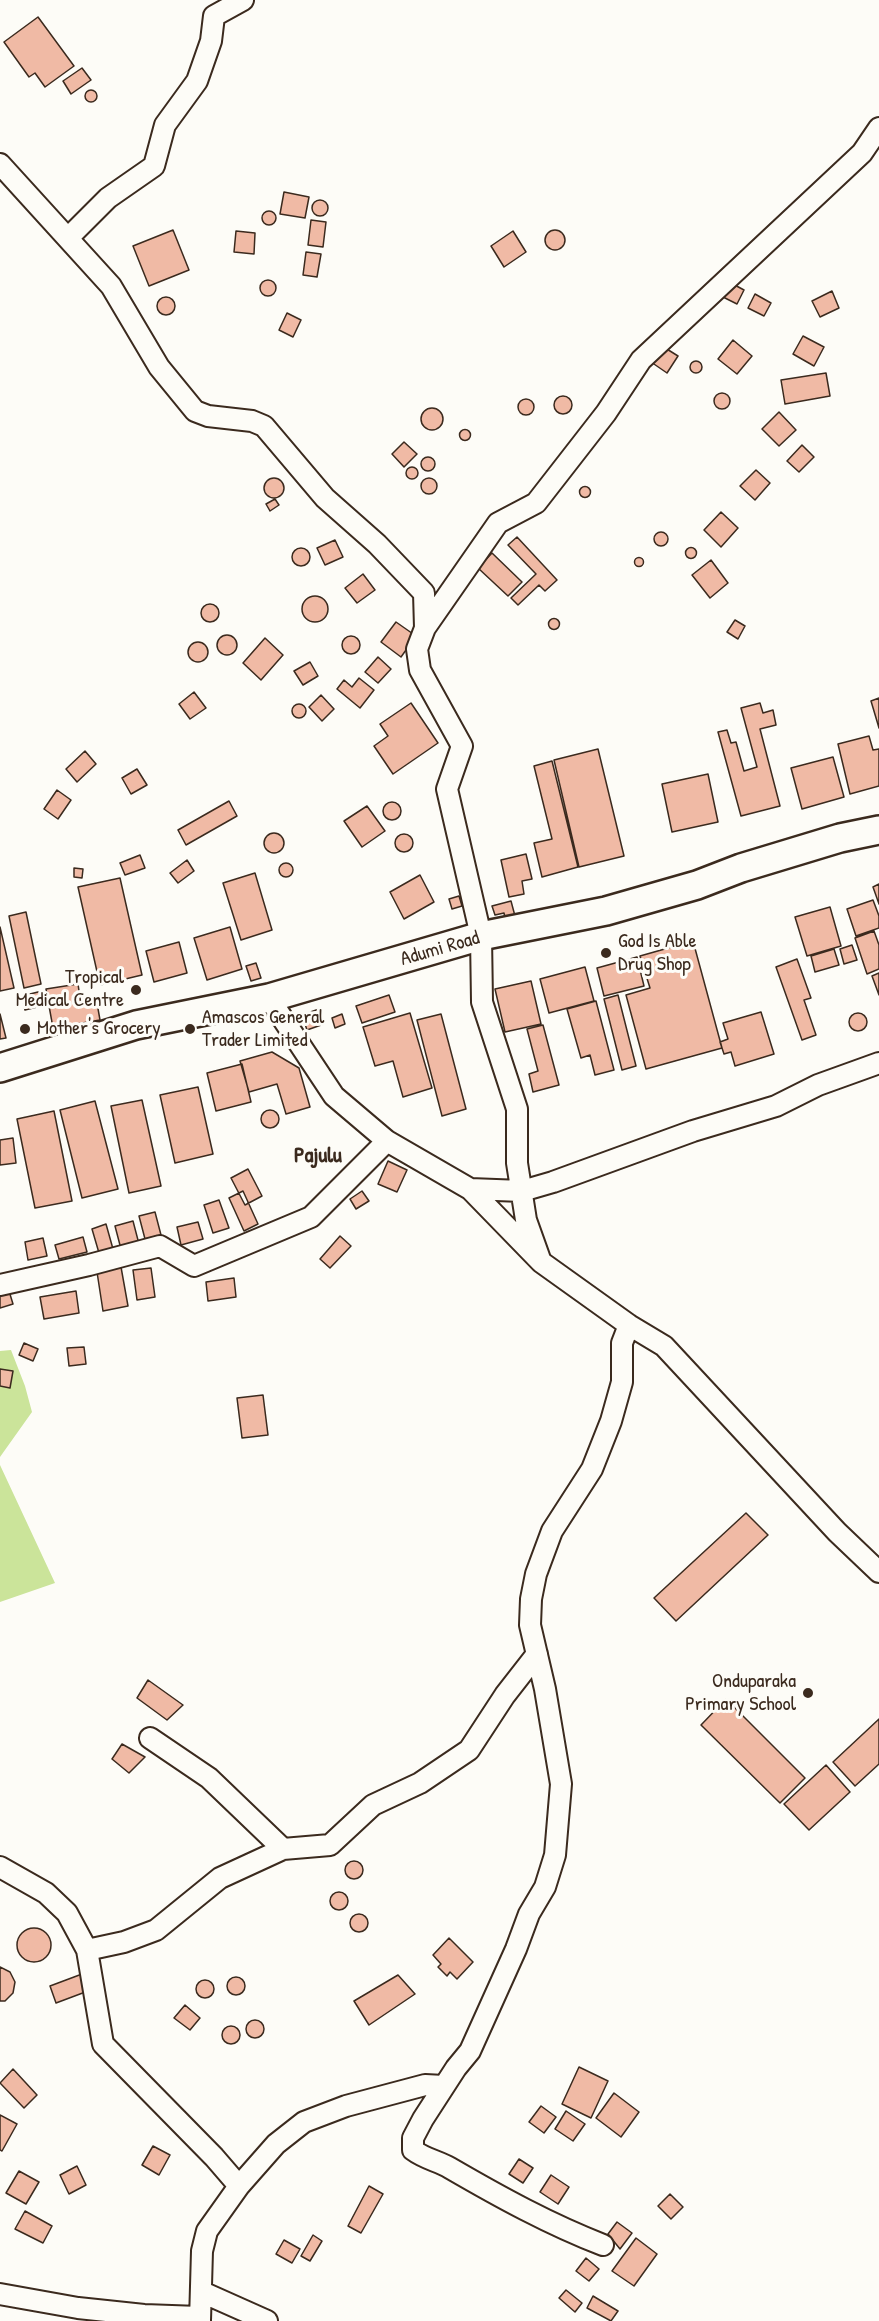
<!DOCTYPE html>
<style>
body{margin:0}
canvas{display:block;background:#fdfcf7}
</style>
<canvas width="879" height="2321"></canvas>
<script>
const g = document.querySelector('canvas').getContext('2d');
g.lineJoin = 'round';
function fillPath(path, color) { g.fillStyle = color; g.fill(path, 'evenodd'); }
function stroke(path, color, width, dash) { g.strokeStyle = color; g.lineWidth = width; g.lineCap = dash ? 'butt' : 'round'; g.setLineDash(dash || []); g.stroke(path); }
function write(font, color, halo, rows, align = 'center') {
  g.font = font + ' "Patrick Hand",sans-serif'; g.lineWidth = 6; g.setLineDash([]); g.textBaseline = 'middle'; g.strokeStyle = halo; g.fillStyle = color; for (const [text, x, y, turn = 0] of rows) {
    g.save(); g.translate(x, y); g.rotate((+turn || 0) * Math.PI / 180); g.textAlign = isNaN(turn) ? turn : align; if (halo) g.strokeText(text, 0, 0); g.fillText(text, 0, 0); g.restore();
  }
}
fillPath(new Path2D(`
 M11 1350 25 1386 32 1412 0 1457V1351Z
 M0 1465 55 1583 0 1602Z`), '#cbe49a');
const building = new Path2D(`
 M38 17 74 66 45 87 35 73 29 77 4 42Z
 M82 68 91 80 71 94 63 81Z
 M85 96a6 6 0 1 1 12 0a6 6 0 1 1-12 0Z
 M284 192 309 197 305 218 280 214Z
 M312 208a8 8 0 1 1 16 0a8 8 0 1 1-16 0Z
 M262 218a7 7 0 1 1 14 0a7 7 0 1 1-14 0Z
 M311 220 326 222 323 247 308 245Z
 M545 240a10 10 0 1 1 20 0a10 10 0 1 1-20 0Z
 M173 230 189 270 149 286 133 246Z
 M236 231 255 233 254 254 234 252Z
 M513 231 526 252 504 267 491 246Z
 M306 252 321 254 317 277 303 275Z
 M260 288a8 8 0 1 1 16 0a8 8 0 1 1-16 0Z
 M731 283 744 290 737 304 723 297Z
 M832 291 839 308 820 317 812 301Z
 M755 294 771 303 764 316 748 308Z
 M157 306a9 9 0 1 1 18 0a9 9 0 1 1-18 0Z
 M287 313 301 320 293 337 279 330Z
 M803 336 824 347 814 366 793 354Z
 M733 340 752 356 737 374 718 359Z
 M662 346 678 356 667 373 651 362Z
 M690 367a6 6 0 1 1 12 0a6 6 0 1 1-12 0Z
 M826 373 830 396 785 404 781 380Z
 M714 401a8 8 0 1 1 16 0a8 8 0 1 1-16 0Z
 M554 405a9 9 0 1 1 18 0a9 9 0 1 1-18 0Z
 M518 407a8 8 0 1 1 16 0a8 8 0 1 1-16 0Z
 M421 419a11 11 0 1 1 22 0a11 11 0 1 1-22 0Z
 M779 412 796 430 779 446 762 429Z
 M459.5 435a5.5 5.5 0 1 1 11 0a5.5 5.5 0 1 1-11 0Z
 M404 442 417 454 404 467 392 454Z
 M802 445 814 457 799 472 787 461Z
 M421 464a7 7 0 1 1 14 0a7 7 0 1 1-14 0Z
 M406 473a6 6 0 1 1 12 0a6 6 0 1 1-12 0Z
 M756 470 770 483 755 500 740 486Z
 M421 486a8 8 0 1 1 16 0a8 8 0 1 1-16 0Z
 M264 488a10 10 0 1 1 20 0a10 10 0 1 1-20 0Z
 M579.5 492a5.5 5.5 0 1 1 11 0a5.5 5.5 0 1 1-11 0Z
 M275 499 279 505 270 511 266 504Z
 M721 512 738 528 721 547 704 530Z
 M654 539a7 7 0 1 1 14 0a7 7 0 1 1-14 0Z
 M517 537 557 580 545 591 539 585 518 605 511 598 536 574 508 545Z
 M335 540 343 557 325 565 317 548Z
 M685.5 553a5.5 5.5 0 1 1 11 0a5.5 5.5 0 1 1-11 0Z
 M292 557a9 9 0 1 1 18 0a9 9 0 1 1-18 0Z
 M492 553 522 582 508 596 478 568Z
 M634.5 562a4.5 4.5 0 1 1 9 0a4.5 4.5 0 1 1-9 0Z
 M711 560 728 583 710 598 692 575Z
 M363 574 375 590 357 603 345 588Z
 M302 609a13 13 0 1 1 26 0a13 13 0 1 1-26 0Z
 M201 613a9 9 0 1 1 18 0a9 9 0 1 1-18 0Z
 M548.5 624a5.5 5.5 0 1 1 11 0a5.5 5.5 0 1 1-11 0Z
 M735 620 745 626 738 639 727 632Z
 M396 622 416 636 401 657 381 642Z
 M217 645a10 10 0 1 1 20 0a10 10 0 1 1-20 0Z
 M342 645a9 9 0 1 1 18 0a9 9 0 1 1-18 0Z
 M265 638 283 655 261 680 243 663Z
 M188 652a10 10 0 1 1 20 0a10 10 0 1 1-20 0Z
 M378 657 391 669 378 683 365 672Z
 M310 662 318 676 303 685 294 671Z
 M359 678 374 690 360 708 337 689 344 680 352 687Z
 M194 692 206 708 190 719 179 704Z
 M321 695 334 709 322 721 309 707Z
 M879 698V728L871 701Z
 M411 703 438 743 393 774 374 746 388 736 380 724Z
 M760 703 763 713 773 710 776 725 760 729 780 806 741 816 718 732 727 730 731 743 736 742 744 771 757 767 741 708Z
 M292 711a7 7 0 1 1 14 0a7 7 0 1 1-14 0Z
 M869 736 873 750 879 749V786L850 794 838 744Z
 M598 749 624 856 579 867 554 760Z
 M85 751 96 764 77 782 66 769Z
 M833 757 844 797 802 809 791 768Z
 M552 761 578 867 542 877 534 843 552 839 534 766Z
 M137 769 147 785 131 794 122 778Z
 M708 774 718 822 672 832 662 784Z
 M57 790 71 800 58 819 44 809Z
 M229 801 237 816 186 845 178 830Z
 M383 811a9 9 0 1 1 18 0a9 9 0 1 1-18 0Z
 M367 806 385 831 362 847 344 821Z
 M264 843a10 10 0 1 1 20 0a10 10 0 1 1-20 0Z
 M395 843a9 9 0 1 1 18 0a9 9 0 1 1-18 0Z
 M526 854 532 879 522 881 524 894 509 897 501 860Z
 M140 855 145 868 125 875 120 863Z
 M187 860 194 871 178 883 170 873Z
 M279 870a7 7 0 1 1 14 0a7 7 0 1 1-14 0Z
 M74 868 83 869 82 878 74 877Z
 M255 873 272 930 241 940 223 883Z
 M420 875 434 902 404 919 390 892Z
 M120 878 142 975 100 985 78 887Z
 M879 884V904L873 887Z
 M459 896 462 906 452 909 449 899Z
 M873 900 879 916V928L856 936 847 909Z
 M511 901 515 916 505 918 504 913 495 915 492 906Z
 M830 907 841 946 807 956 795 917Z
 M26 912 41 984 24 988 9 916Z
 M0 927 14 988 0 991Z
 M230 927 242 969 207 980 194 938Z
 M874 931 879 945V969L867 974 855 938Z
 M693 941 722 1048 646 1069 626 995 650 988 640 956Z
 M179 942 187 973 154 982 146 951Z
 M852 945 857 960 844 964 840 949Z
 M834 949 839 965 815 972 811 956Z
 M637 957 644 986 604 996 597 968Z
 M797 959 811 998 804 1000 816 1035 802 1040 776 967Z
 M256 963 261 978 251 981 246 966Z
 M585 967 594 1001 549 1013 540 979Z
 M879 973V995L872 976Z
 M531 981 541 1024 505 1032 495 989Z
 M78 984 81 1005 97 1003 100 1020 53 1028 46 989Z
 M42 991 45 1005 25 1010 22 996Z
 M389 995 395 1012 362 1023 356 1006Z
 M618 995 636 1066 622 1070 604 999Z
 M596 1001 614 1070 595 1075 590 1055 581 1058 567 1009Z
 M319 1009 324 1024 307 1030 302 1015Z
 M761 1012 774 1054 735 1066 731 1052 724 1054 720 1042 728 1039 723 1023Z
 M849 1022a9 9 0 1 1 18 0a9 9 0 1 1-18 0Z
 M410 1013 432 1088 403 1097 393 1061 375 1066 363 1027Z
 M0 1014 6 1038 0 1039Z
 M342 1014 345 1024 335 1028 332 1018Z
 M441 1014 466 1109 442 1116 417 1020Z
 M543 1025 559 1085 533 1092 529 1074 538 1071 527 1029Z
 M272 1052 299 1068 310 1107 286 1114 277 1084 249 1092 240 1061Z
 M242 1064 251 1102 216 1111 207 1073Z
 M198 1087 213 1154 175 1163 160 1095Z
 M142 1100 161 1186 129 1193 111 1106Z
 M95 1101 118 1189 82 1198 60 1110Z
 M261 1119a9 9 0 1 1 18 0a9 9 0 1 1-18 0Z
 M54 1111 72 1201 35 1208 17 1119Z
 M13 1138 16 1163 0 1165V1140Z
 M388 1161 407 1170 397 1192 378 1184Z
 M248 1169 262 1196 245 1205 231 1178Z
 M243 1191 258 1224 244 1231 229 1198Z
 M362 1191 369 1201 356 1209 350 1199Z
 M219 1200 229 1228 213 1233 204 1205Z
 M155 1212 161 1235 145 1239 139 1216Z
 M133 1221 139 1244 121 1249 115 1226Z
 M198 1222 203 1239 181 1245 177 1227Z
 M106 1224 113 1249 99 1253 92 1229Z
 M340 1236 351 1246 330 1268 320 1259Z
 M83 1237 87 1252 59 1259 55 1245Z
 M43 1238 47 1256 28 1260 25 1242Z
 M121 1267 128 1306 103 1311 97 1272Z
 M151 1268 155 1297 137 1300 133 1270Z
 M234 1278 236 1297 208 1301 206 1282Z
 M9 1291 13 1304 0 1308V1294Z
 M76 1291 79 1313 44 1319 40 1297Z
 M24 1343 38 1349 33 1361 19 1355Z
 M84 1347 86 1364 69 1366 67 1348Z
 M0 1369 13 1371 10 1388 0 1386Z
 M263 1395 268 1435 242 1438 237 1398Z
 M746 1513 768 1535 676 1621 654 1598Z
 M148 1680 183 1705 167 1720 137 1698Z
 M726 1699 805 1778 780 1803 701 1725Z
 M879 1719V1764L855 1786 833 1762Z
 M122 1744 145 1757 129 1773 112 1759Z
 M826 1765 850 1792 809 1830 784 1804Z
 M345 1870a9 9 0 1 1 18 0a9 9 0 1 1-18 0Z
 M330 1901a9 9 0 1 1 18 0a9 9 0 1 1-18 0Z
 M350 1923a9 9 0 1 1 18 0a9 9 0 1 1-18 0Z
 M17 1945a17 17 0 1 1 34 0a17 17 0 1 1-34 0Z
 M449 1938 473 1962 457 1979 450 1972 447 1976 438 1967 441 1964 433 1955Z
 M0 1967 10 1972 15 1982 13 1993 5 2001H0Z
 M82 1974 88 1991 56 2003 50 1986Z
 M398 1975 415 1994 369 2025 354 2001Z
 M227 1986a9 9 0 1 1 18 0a9 9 0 1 1-18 0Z
 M196 1989a9 9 0 1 1 18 0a9 9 0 1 1-18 0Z
 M185 2005 200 2018 190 2030 174 2018Z
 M246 2029a9 9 0 1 1 18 0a9 9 0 1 1-18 0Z
 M222 2035a9 9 0 1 1 18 0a9 9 0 1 1-18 0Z
 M579 2067 608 2081 591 2118 562 2104Z
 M13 2069 37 2095 24 2108 0 2083Z
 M614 2093 639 2112 621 2137 596 2118Z
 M541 2106 556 2117 544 2133 529 2122Z
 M566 2111 585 2124 573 2141 555 2129Z
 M0 2115 17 2124 2 2151 0 2150Z
 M153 2146 170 2155 159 2175 142 2165Z
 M519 2159 533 2168 523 2183 509 2174Z
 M77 2166 86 2185 69 2194 60 2175Z
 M19 2171 39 2182 26 2204 6 2193Z
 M551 2175 569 2187 558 2204 540 2192Z
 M369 2186 383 2194 361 2233 348 2226Z
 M670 2194 683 2207 671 2219 658 2206Z
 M25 2211 52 2226 43 2243 15 2229Z
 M617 2222 632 2233 620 2249 608 2234Z
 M313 2235 322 2241 310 2261 301 2256Z
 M636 2238 657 2254 634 2286 612 2271Z
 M284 2240 300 2249 292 2263 276 2254Z
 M586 2258 599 2269 589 2281 576 2271Z
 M566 2290 582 2303 575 2312 559 2298Z
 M593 2296 618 2311 611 2321 587 2308Z`);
fillPath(building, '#f0baa5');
stroke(building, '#3b2a1e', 1.5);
const minor = new Path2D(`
 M0 164 111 286 159 367 195 411 208 416 252 421 264 426 325 498 377 544 424 593 425 628
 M68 238 108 198 154 166 165 125 197 81 211 41 214 16 243 0
 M269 998 334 1096 387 1141 470 1189 541 1262 629 1325 664 1346 837 1532 879 1572
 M470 1189 522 1191 553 1182 693 1131 776 1106 818 1085 879 1063
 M541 1262 526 1220 517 1163V1109L482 1002 481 936 447 789 462 746 420 670 417 649 425 628 498 523 536 503 606 413 641 360 862 153 879 128
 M0 1285 89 1265 160 1246 194 1266 311 1217 387 1141
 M150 1738 209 1778 283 1849
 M0 1867 46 1893 67 1913 87 1950 103 2044 214 2157 239 2186
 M87 1950 124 1942 156 1930 220 1878 283 1849 330 1845 373 1805 420 1783 469 1750 505 1695 537 1654
 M603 2245C549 2224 500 2197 450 2168 438 2161 425 2159 413 2150V2138L423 2119 456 2068 470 2051 516 1949 529 1914 545 1887 555 1855 561 1784 545 1689 530 1625 531 1599 536 1574 552 1531 592 1469 611 1421 622 1382V1343L629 1325
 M202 2292 267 2321
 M0 2294 78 2308 144 2315 199 2317
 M200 2321 202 2251 207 2231 239 2186 276 2144 304 2122 346 2106 425 2085 444 2086`);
const secondary = new Path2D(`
 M0 1068 136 1025 269 998 481 936 606 911 697 885 741 868 840 838 879 830`);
stroke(minor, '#3b2a1e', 24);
stroke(secondary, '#3b2a1e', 32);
stroke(minor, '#fdfcf7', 20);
stroke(secondary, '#fdfcf7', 27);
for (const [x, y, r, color] of [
 [606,953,6,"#3b2a1e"],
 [136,990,6,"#3b2a1e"],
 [25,1029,6,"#3b2a1e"],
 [190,1029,6,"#3b2a1e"],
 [808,1693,6,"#3b2a1e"]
]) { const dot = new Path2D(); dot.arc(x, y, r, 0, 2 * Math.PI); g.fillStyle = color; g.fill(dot); stroke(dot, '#fdfcf7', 2); }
write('20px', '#3b2a1e', '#fdfcf7', [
 ["God Is Able",618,942],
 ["Drug Shop",618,965],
 ["Tropical",124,978,"right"],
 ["Medical Centre",124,1001,"right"],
 ["Amascos General",202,1018],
 ["Trader Limited",202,1041],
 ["Mother's Grocery",37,1029],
 ["Onduparaka",796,1682,"right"],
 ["Primary School",796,1705,"right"]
], 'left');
write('20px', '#3b2a1e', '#fdfcf7', [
 ["Adumi Road",440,949,-16]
]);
write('bold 22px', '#3b2a1e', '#fdfcf7', [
 ["Pajulu",318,1156]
]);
</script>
